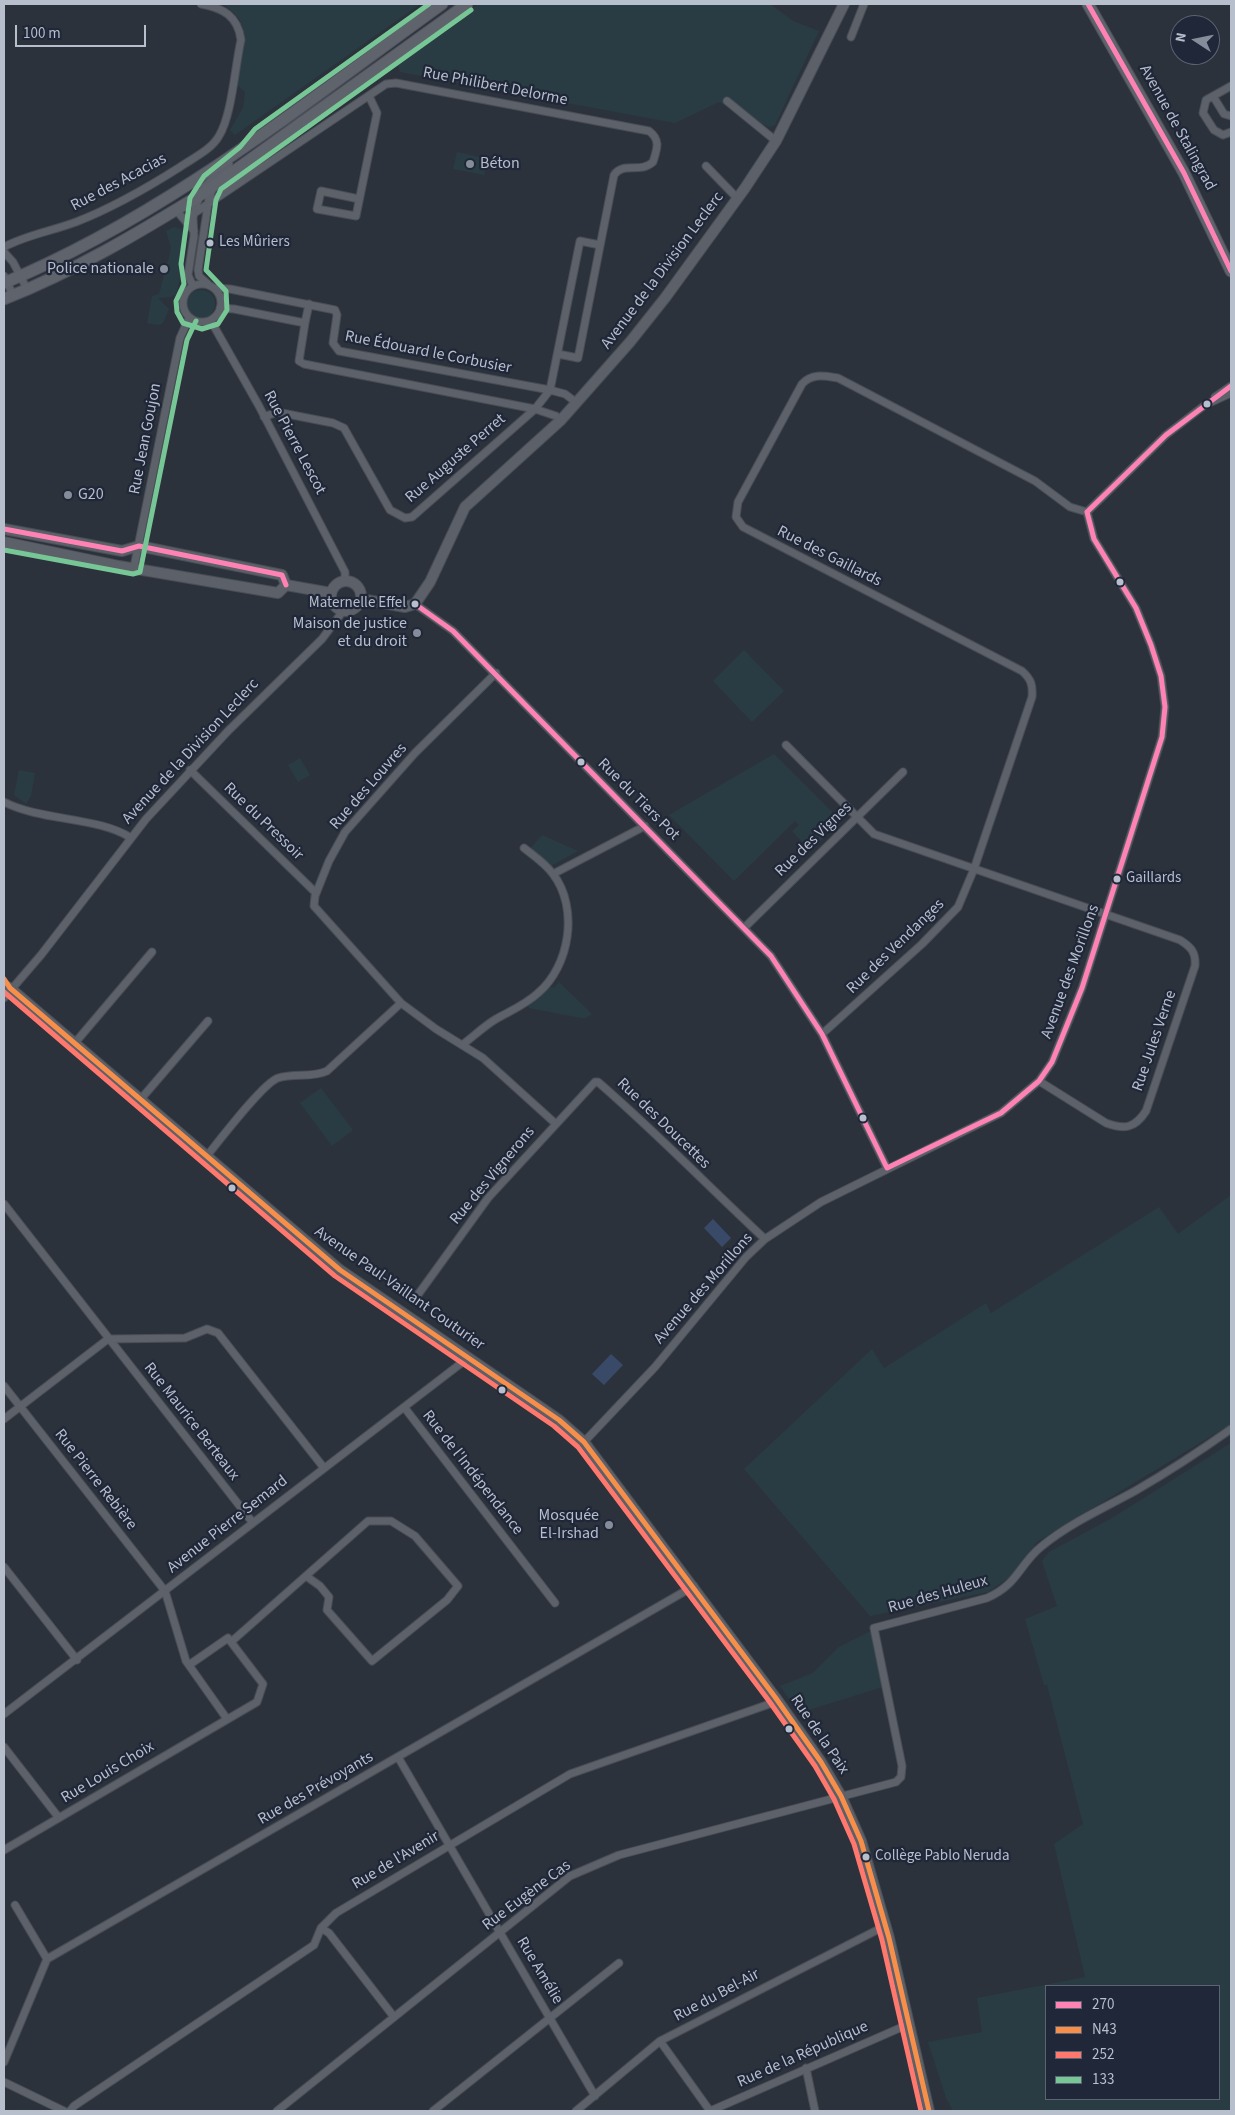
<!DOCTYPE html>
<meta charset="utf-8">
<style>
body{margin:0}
#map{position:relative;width:1235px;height:2115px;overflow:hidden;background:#2c323c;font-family:"Source Sans 3",sans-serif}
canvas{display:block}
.frame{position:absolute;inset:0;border:5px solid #b7becc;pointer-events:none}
.legend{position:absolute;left:1045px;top:1985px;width:175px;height:115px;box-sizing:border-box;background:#1f2738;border:1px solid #5c6373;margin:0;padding:6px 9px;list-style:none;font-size:15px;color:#b7becc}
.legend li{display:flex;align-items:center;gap:10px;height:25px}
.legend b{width:25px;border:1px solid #5c6373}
.north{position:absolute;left:1170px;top:15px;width:50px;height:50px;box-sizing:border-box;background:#1f2738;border:1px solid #5c6373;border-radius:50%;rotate:281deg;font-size:14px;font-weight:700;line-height:20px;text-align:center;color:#b7becc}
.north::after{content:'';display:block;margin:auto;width:18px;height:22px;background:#868d9a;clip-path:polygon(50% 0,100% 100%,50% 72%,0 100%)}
.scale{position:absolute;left:15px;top:25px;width:131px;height:22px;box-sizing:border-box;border:2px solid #b7becc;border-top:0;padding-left:6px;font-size:15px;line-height:18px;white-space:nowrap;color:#b7becc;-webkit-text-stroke:4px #1f2738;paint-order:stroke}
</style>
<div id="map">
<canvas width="1235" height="2115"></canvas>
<div class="frame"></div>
<ul class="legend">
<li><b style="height:6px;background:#ff82b4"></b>270</li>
<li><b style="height:6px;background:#f78f4b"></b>N43</li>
<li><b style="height:6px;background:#ff786d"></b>252</li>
<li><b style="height:6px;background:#77c695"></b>133</li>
</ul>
<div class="north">N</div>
<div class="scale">100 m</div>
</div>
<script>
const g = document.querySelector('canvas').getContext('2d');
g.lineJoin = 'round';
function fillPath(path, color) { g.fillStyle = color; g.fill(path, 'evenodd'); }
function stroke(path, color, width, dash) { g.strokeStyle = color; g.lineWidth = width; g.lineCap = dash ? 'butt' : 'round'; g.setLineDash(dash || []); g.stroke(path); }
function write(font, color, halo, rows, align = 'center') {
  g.font = font + ' "Source Sans 3",sans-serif'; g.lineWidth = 4.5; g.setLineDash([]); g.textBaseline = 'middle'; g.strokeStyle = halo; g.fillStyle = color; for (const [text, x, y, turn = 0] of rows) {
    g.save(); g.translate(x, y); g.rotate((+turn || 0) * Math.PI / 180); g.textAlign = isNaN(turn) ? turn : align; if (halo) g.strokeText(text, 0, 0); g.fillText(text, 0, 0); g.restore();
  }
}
fillPath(new Path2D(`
 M221 4H420L235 135 230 130 243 108 245 92 235 83C243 52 257 22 221 4Z
 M478 4H770L793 21 819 31 775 125 769 127 719 102 675 123 400 72 397 61Z
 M457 152 488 159 484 175 453 169Z
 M174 227 181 229 186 235 179 257 183 267 176 294 172 297 158 298 169 309 163 323 159 325 147 323 152 296 159 294 170 253 171 248 166 231Z
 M187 304a14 14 0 1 1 28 0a14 14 0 1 1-28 0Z
 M744 650 784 691 752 722 713 681Z
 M774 754 840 820 818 843 806 831 815 842 809 849 792 831 799 825 795 821 734 881 669 815Z
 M300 758 310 775 298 782 288 765Z
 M19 770 35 773 31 796 26 804 14 795Z
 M542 835 578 851 551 866 530 849Z
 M559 982 592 1014 586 1018H581L529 1008 528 1005 549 987 554 988Z
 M321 1088 353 1130 332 1146 300 1103Z
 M1231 1195V1424L1037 1542 1010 1577 988 1592 870 1616 744 1469 872 1349 884 1368 986 1303 991 1313 1159 1207 1178 1234Z
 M1231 1443V2111H953L946 2098 928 2042 982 2032 977 1998 1085 1977 1054 1844 1083 1824 1047 1685H1044L1025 1619 1057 1606 1042 1561 1049 1552 1112 1518ZM1219 1986V2099H1046V1986Z
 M871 1631 883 1687 799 1713 780 1686 813 1673 839 1647Z`), '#293c43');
fillPath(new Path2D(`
 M713 1219 731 1238 722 1247 704 1228Z
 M611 1354 623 1365 604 1385 592 1374Z`), '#394a68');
const street = new Path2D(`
 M851 37 864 4
 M1231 86 1206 100 1203 113 1214 130 1223 135 1231 132
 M1213 96 1224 114 1231 116
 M727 101 776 141
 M706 166 737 198
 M359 199 321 191 317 209 356 216 377 113 369 96
 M176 210 194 231
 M193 214 386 84 396 83 649 131C661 140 657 149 653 162 640 174 624 161 614 175L578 358 558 354
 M4 247C26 235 52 231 76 222 112 208 147 188 180 167 193 158 211 150 219 136 232 115 235 66 241 40 238 16 223 8 201 4
 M4 252 13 262 27 289
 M4 276 13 295
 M183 303a19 19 0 1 1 38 0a19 19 0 1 1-38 0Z
 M208 284 199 276 198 270 209 198 213 188
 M193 286 188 275 194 236 193 218 196 205 204 187 229 164
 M214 288 230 289 335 310 337 315 333 343 339 351 550 390 565 394 577 403
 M220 308 234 309 305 323 299 361 304 364 535 409 556 416 561 420
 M211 321 259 406 345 572V580
 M305 323 309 304
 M1215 397 1231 386
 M264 417 277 412 333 423 344 428 390 510 405 518 412 517 535 409 550 390 580 241 600 245
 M1087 512 1166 435 1205 405 1231 393
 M134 567 180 338 189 318
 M415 604 453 631 771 956 822 1034 887 1168
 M496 673 415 753 345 832 329 861 315 896 314 906 401 1003 436 1029 483 1058 556 1124
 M786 745 874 834 1180 940C1191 947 1196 952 1195 966L1146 1111C1135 1128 1125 1130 1106 1123L1039 1081
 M190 770 316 893
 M4 802C41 821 100 817 131 838
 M553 874 645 826
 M745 927 903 772
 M4 998 41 955 146 819 228 731 322 639 343 611
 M822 1034 922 944 958 907 974 869 1032 697C1033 685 1031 679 1022 671L743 527 736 517 738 502 802 384C812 373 824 376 838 378L1035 481 1070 507 1087 512
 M74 1044 152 952
 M462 1045C473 1037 484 1026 496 1019 510 1011 525 1005 538 993 570 966 579 908 553 874 545 863 534 856 524 848
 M140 1100 208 1021
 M206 1157C219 1141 263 1083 278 1078 295 1073 312 1078 327 1071L401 1003
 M4 1204 253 1523
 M417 1296 488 1198 595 1082H598C656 1132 709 1187 765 1239
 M4 1386 165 1591 186 1661 227 1719
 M404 1407 555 1603
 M4 1419 108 1339 185 1338 207 1329 218 1333 324 1468
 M584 1442 655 1367 746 1257 765 1239 821 1202 1001 1113 1039 1081 1052 1062 1082 988 1162 737 1165 707 1161 676 1151 645 1136 608 1094 539 1087 512
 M4 1567 77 1660
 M231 1642 368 1521H391L415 1536 458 1586 447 1600 372 1661 327 1610 329 1597 320 1586 306 1576
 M4 1714 468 1358
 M4 1747 59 1818
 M398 1757 595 2096
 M4 1850 257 1702 263 1684 228 1638 189 1665
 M15 1905 47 1959
 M321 1928 329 1933 394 2017
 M660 2041 710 2111
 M4 2062 47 1959 694 1586
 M806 2068 815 2111
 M4 2082 64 2111
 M70 2111 74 2106 314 1945 321 1928 336 1913 570 1774 778 1701
 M277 2111 570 1876 619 1855 896 1782 901 1777 902 1766 874 1628 987 1598C1019 1584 1019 1564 1042 1546 1070 1523 1104 1508 1135 1491 1168 1472 1200 1451 1231 1429
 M433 2111 619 1963
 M576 2111 660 2041 885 1926
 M710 2111 909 2024`);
const secondary = new Path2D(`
 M4 529 122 551 139 546 282 575 286 585
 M4 542 119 566 278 593 286 585
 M331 596a15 15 0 1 1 30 0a15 15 0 1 1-30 0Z
 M286 585 331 593
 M361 599 405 607 415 604 430 582 465 507 561 420 630 342 665 298 745 188 776 141 844 4
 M4 986 10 988 340 1270 527 1398 559 1420 584 1442 775 1697 821 1762 841 1796 861 1841 889 1938 929 2111`);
const primary = new Path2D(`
 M1088 4 1184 173 1231 271
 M4 283C165 216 302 105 442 4
 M4 299C75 271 140 232 205 192L467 4`);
stroke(street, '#494d54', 9);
stroke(secondary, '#494d54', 12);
stroke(primary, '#4a4f59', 13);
stroke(street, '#5d616a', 7);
stroke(secondary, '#5c6068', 10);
stroke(primary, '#5f636c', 11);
stroke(new Path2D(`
 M1088 4 1184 173 1231 271
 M1087 512 1166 435 1231 386
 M4 529 122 551 139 546 282 575 286 585
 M415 604 453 631 771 956 822 1034 887 1168
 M887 1168 1001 1113 1039 1081 1052 1062 1082 988 1162 737 1165 707 1161 676 1151 645 1136 608 1094 539 1087 512`), '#ff82b4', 5);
stroke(new Path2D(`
 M4 979 10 988 340 1270 559 1420 584 1442 775 1697 821 1762 841 1796 861 1841 889 1938 929 2111`), '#f78f4b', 5);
stroke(new Path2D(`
 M4 992 335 1276 554 1426 578 1447 769 1701 815 1766 834 1799 854 1844 882 1940 921 2111`), '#ff786d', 5);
stroke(new Path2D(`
 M429 4 255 129 240 147 204 176 190 198 181 264 184 284 176 301 177 312 183 323 202 329 218 324 227 310 226 291 206 270 216 200 221 189 471 10
 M4 550 133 574 140 572 187 340 196 321`), '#77c695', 5);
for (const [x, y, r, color] of [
 [470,164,5,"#868d9a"],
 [210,243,4.5,"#b7becc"],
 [164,269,5,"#868d9a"],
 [1207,404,4.5,"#b7becc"],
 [68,495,5,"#868d9a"],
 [1120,582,4.5,"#b7becc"],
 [415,604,4.5,"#b7becc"],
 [417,633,5,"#868d9a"],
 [581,762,4.5,"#b7becc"],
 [1117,879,4.5,"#b7becc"],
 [863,1118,4.5,"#b7becc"],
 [232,1188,4.5,"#b7becc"],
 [502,1390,4.5,"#b7becc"],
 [609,1525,5,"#868d9a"],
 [789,1729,4.5,"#b7becc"],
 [866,1857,4.5,"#b7becc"]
]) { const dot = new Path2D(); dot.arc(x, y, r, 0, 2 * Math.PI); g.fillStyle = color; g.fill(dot); stroke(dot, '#1f2738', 2); }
write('15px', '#b7becc', '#1f2738', [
 ["Les Mûriers",219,243],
 ["Maternelle Effel",406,604,"right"],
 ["Gaillards",1126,879],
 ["Collège Pablo Neruda",875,1857]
], 'left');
write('16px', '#b7becc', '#1f2738', [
 ["Rue Philibert Delorme",495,87,11],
 ["Avenue de Stalingrad",1177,128,61],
 ["Rue des Acacias",119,183,-28],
 ["Avenue de la Division Leclerc",663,271,-53],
 ["Rue Édouard le Corbusier",428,353,11],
 ["Rue Jean Goujon",146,439,-79],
 ["Rue Pierre Lescot",294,443,62],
 ["Rue Auguste Perret",456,459,-41],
 ["Rue des Gaillards",829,557,27],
 ["Avenue de la Division Leclerc",191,752,-47],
 ["Rue des Louvres",369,787,-49],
 ["Rue du Tiers Pot",638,800,45],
 ["Rue du Pressoir",263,822,44],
 ["Rue des Vignes",814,840,-44],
 ["Rue des Vendanges",896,947,-44],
 ["Avenue des Morillons",1071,972,-70],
 ["Rue Jules Verne",1155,1041,-71],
 ["Rue des Doucettes",663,1124,44],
 ["Rue des Vignerons",493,1176,-50],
 ["Avenue Paul-Vaillant Couturier",399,1289,35],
 ["Avenue des Morillons",704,1289,-49],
 ["Rue Maurice Berteaux",191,1422,52],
 ["Rue de l'Indépendance",472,1473,52],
 ["Rue Pierre Rebière",95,1480,52],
 ["Avenue Pierre Semard",228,1525,-38],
 ["Rue des Huleux",938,1595,-16],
 ["Rue de la Paix",819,1735,56],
 ["Rue Louis Choix",108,1773,-31],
 ["Rue des Prévoyants",316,1789,-30],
 ["Rue de l'Avenir",396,1861,-31],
 ["Rue Eugène Cas",527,1896,-37],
 ["Rue Amélie",539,1971,59],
 ["Rue du Bel-Air",717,1996,-28],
 ["Rue de la République",803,2055,-24]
]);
write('16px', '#b7becc', '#1f2738', [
 ["Béton",480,164,"left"],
 ["Police nationale",154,269],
 ["G20",78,495,"left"],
 ["Maison de justice",407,624],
 ["et du droit",407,642],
 ["Mosquée",599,1516],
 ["El-Irshad",599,1534]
], 'right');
</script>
